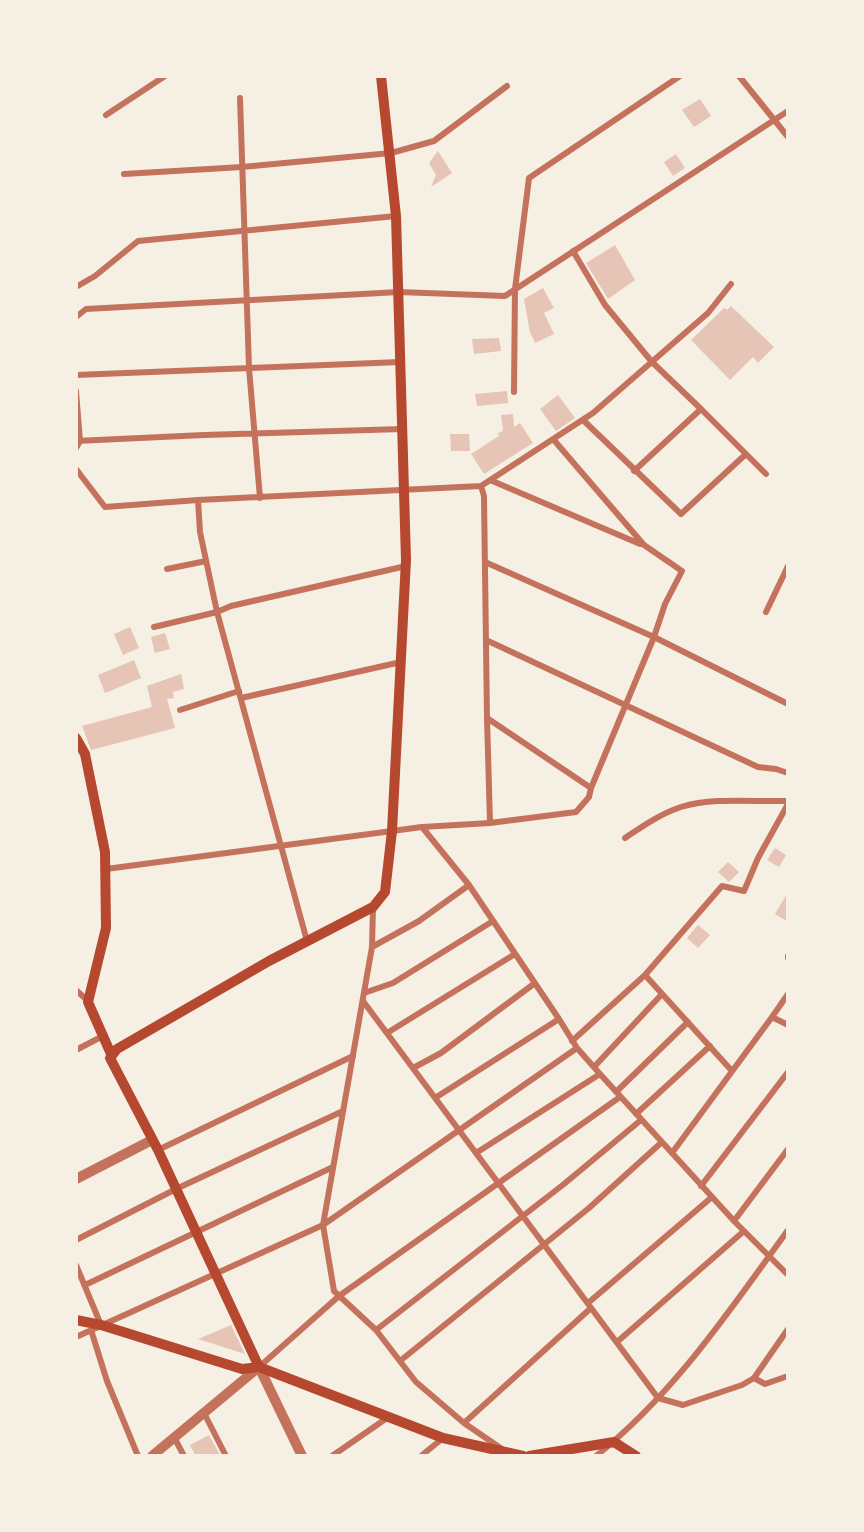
<!DOCTYPE html>
<style>
body{margin:0}
#map{position:relative;width:864px;height:1532px;overflow:hidden;background:#f6efe4;font-family:Raleway,sans-serif}
canvas{display:block}
.frame{position:absolute;inset:0;border:78px solid #f6efe4;pointer-events:none}
</style>
<div id="map">
<canvas width="864" height="1532"></canvas>
<div class="frame"></div>
</div>
<script>
const g = document.querySelector('canvas').getContext('2d');
g.lineJoin = 'round';
function fillPath(path, color) { g.fillStyle = color; g.fill(path, 'evenodd'); }
function stroke(path, color, width, dash) { g.strokeStyle = color; g.lineWidth = width; g.lineCap = dash ? 'butt' : 'round'; g.setLineDash(dash || []); g.stroke(path); }
fillPath(new Path2D(`
 M700 99 711 116 694 127 682 110Z
 M438 151 452 173 431 187 436 175 429 163Z
 M676 154 685 168 673 176 664 162Z
 M615 245 635 280 608 299 586 263Z
 M543 288 554 308 544 313 554 334 535 343 530 332 524 299Z
 M731 306 774 347 758 363 753 357 730 380 691 340 724 308 727 310Z
 M499 338 501 351 474 354 472 339Z
 M507 391 508 403 477 406 475 394Z
 M558 395 575 418 556 431 540 409Z
 M513 414 514 427 520 423 533 443 484 474 471 454 499 436 498 433 503 431 501 415Z
 M450 434H469L470 451H451Z
 M130 627 139 648 123 655 114 634Z
 M165 633 170 649 155 653 151 637Z
 M134 660 141 678 105 693 98 675Z
 M181 674 184 689 173 692 174 698 167 699 175 728 91 750 82 726 152 707 147 686Z
 M775 848 786 855 779 867 767 860Z
 M728 862 739 872 729 882 718 872Z
 M788 892V922L775 914Z
 M698 925 710 935 698 948 687 938Z
 M231 1325 245 1354 198 1339Z
 M209 1435 220 1455H195L190 1445Z`), '#e6c5b7');
stroke(new Path2D(`
 M739 76 788 137
 M240 98 249 368 260 498
 M106 115 165 76
 M124 174 242 167 391 153 434 141 507 86
 M573 251 605 305 652 362 701 409 634 471
 M76 287 95 276 138 241 396 216
 M76 317 86 309 399 292 505 296 788 111
 M76 375 400 362
 M76 391 80 441 76 448
 M514 392 515 289 529 178 680 76
 M701 409 766 474
 M583 420 681 514 746 454
 M76 441 204 435 402 429
 M76 469 105 507 198 500
 M490 480 640 544
 M481 486 593 413 708 313 731 284
 M485 562 654 637 665 604 682 571 644 545 553 439
 M167 569 206 561
 M766 612 788 566
 M154 627 217 612 231 606 406 566
 M486 640 758 767 776 769 788 773
 M241 698 401 662
 M180 710 239 691
 M487 718 490 823
 M422 827 490 823 576 812 589 797 591 788
 M625 838C643 826 660 814 681 807 714 797 753 802 788 801
 M106 869 422 827 469 885 559 1019 435 1098
 M307 941 217 612 200 532 198 500 481 486 484 496 487 718 591 788 654 637 788 704
 M372 947 419 921 469 885
 M788 956V958
 M645 975 722 886 744 891 758 858 788 804
 M76 990 88 1001
 M364 993 393 983 493 921
 M363 1001 658 1398 683 1405 742 1385 754 1378 765 1384 788 1376
 M772 1017 788 994
 M559 1019 577 1048 323 1225 334 1291 376 1330 564 1184 641 1120
 M387 1033 515 954
 M572 1041 645 975 732 1071
 M76 1050 103 1036
 M594 1067 662 994
 M413 1068 441 1053 535 983
 M600 1074 734 1221 788 1275
 M616 1092 688 1022
 M636 1114 710 1046
 M158 1150 353 1056
 M476 1153 600 1074 577 1048
 M672 1153 772 1017 788 1025
 M701 1186 788 1072
 M734 1221 788 1149
 M76 1240 176 1189 343 1111
 M76 1265 101 1325
 M85 1285 333 1167
 M588 1303 712 1197
 M91 1330 107 1381 138 1456
 M376 1330 416 1382 464 1423 502 1449
 M76 1337 323 1225 372 947 373 907
 M617 1342 744 1231
 M400 1361 589 1208 662 1142
 M259 1367 339 1296 620 1097
 M754 1378 788 1329
 M204 1413 226 1456
 M464 1423 591 1308
 M175 1439 184 1456
 M332 1456 387 1418
 M421 1456 443 1438
 M596 1456C674 1394 730 1310 788 1230`), '#c5725c', 6);
stroke(new Path2D(`
 M76 1179 152 1140
 M152 1456 259 1367 302 1456`), '#c5725c', 10);
stroke(new Path2D(`
 M76 738 85 754 105 852 106 928 88 1002 111 1054
 M76 1320 101 1325 242 1369 259 1367 443 1438 523 1456
 M259 1367 158 1150 110 1058 117 1049 269 961 373 907 385 892 392 831 406 560 396 216 381 76
 M529 1456 614 1442 636 1456`), '#b5482f', 10);
</script>
